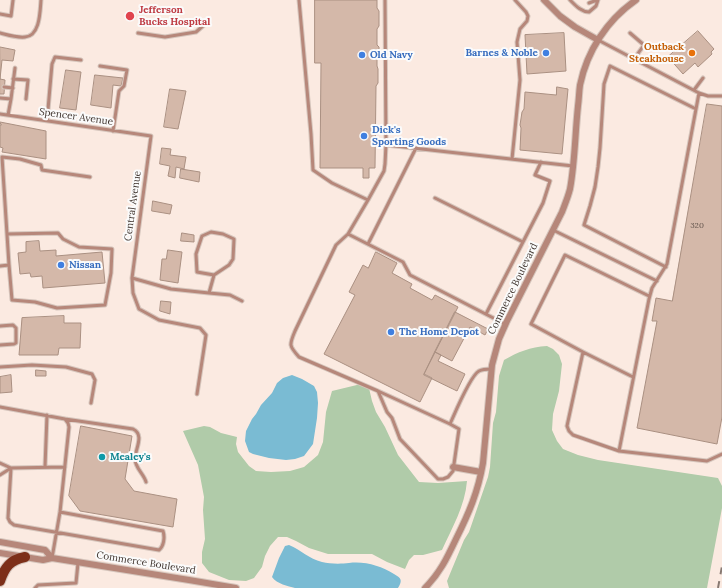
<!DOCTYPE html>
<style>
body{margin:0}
canvas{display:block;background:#fbeae1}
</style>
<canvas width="722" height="588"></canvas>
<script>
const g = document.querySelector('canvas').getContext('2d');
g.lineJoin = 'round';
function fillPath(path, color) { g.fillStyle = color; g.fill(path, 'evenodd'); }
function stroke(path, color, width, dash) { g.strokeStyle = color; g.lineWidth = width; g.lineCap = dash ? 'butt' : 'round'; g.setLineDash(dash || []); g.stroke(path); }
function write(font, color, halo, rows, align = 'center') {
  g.font = font + ' Lora,serif'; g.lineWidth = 4; g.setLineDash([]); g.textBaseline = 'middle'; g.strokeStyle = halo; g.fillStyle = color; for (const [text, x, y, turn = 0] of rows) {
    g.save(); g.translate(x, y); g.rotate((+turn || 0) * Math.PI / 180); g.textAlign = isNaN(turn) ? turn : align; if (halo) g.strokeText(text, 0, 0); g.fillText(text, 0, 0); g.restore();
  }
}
fillPath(new Path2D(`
 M547 346 553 349 559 355 562 364 559 391 553 414 552 430 557 441 563 449 578 455 598 460 718 478 722 486V508L707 588H449L447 581 464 540 469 532 488 477 490 467 493 423 496 412 499 376 504 360C518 352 530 347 547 346Z
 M361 384 369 388 372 401 376 412 385 427 398 455 419 482 438 483 467 481C465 506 452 528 442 550L423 555H414L409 560 405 569 387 562 372 554H328L309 548 296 541 287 537H278L270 546 265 556 262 567 254 578 246 581 229 580 209 572 202 563V552L205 539 203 510 204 497 198 465 183 431 204 426 210 427 221 433 237 437 236 444 238 452 249 466 256 471 271 472 290 471 304 467 318 455 323 442 326 412 332 391Z`), '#b0cba9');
fillPath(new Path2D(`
 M292 375 302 379 314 386 317 392 318 403 317 418 313 444 304 456 295 459 286 460 269 458 253 454 249 452 245 441 246 431 252 419 256 414 261 405 272 393 277 383 283 378Z
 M289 545C301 550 309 559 322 562 330 564 341 564 349 563 365 561 381 566 394 574 401 578 403 580 398 588H295C288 586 277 584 272 577L279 558 285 546Z`), '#7abbd3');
const building = new Path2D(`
 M315 0H377V8L379 11V26L377 29V45L379 47V55L377 57V66L378 69V83L376 86 375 168H369V178H363V168H320L321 63H315Z
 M698 31 714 49 711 52 712 54 698 67 695 63 683 74 668 57Z
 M564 33 566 71 527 74 525 35Z
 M0 47 15 50 13 61 2 60 0 79Z
 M66 70 81 72 76 110 60 108Z
 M95 75 123 78 121 86 113 85 111 108 91 105Z
 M0 79 5 80 4 94H0Z
 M557 87 568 89 562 154 520 150 521 128 520 125 522 112 524 109 525 92 556 95Z
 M170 89 186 91 178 129 164 127Z
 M707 104 722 106V417L717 444 637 428 657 321H652L656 298 672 301Z
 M0 122 46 131V159L2 152 3 148 0 147V125H1Z
 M162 148 171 149 170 155 186 157 184 169 176 167 175 178 168 176 170 166 160 164Z
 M181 169 200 172 199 182 180 178Z
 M153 201 172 205 170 214 152 211Z
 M182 233 194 235V242L181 241Z
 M39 241 40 251 56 250V256L102 252 105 283 43 288 42 276 31 277 30 273 20 274 18 253 26 252V242Z
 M168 250 182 252 178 283 160 280 162 259H166Z
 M376 252 397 263 392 273 412 284 410 288 432 300 435 295 458 307 424 374 432 378 420 402 324 354 355 295 349 292 363 265 368 268Z
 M161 301 171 302 170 314 160 311Z
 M455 312 488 329 485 335 470 327 452 361 435 352Z
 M64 316V323H81L80 348H59L58 355H19L22 318Z
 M435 352 441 355 438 361 465 374 457 391 424 375Z
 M36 370 46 371V376H36Z
 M11 375 12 392 0 393V377Z
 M81 426 132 436 125 479 134 491 177 499 173 527 80 511 69 496Z`);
fillPath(building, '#d4b8a9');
stroke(building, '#aa9082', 1);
const service = new Path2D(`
 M299 0 311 134 313 170 332 183 368 200 348 234 336 245 295 331C289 345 289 346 299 357L378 391 450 424C455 413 470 376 479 371 483 369 487 369 491 369
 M570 0C575 5 581 12 589 12L596 6 598 0
 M589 3 597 0
 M0 14 11 16 13 0
 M0 33C8 35 17 38 25 37 40 36 40 12 41 0
 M138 33 165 37 196 32 204 25
 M630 33 644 45 634 59
 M598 40 699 93 708 96H722
 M100 66 127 70 124 86 119 91 113 131
 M13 79 28 80 26 99
 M4 87 13 88
 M694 90 703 78
 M699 93 667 264 652 288 649 299 619 451 707 461 722 454
 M0 98 11 99
 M0 114 151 136 132 278 133 293 139 309 159 320 200 328 206 335 197 394
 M8 115 11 99 15 68
 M47 121 52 64 55 57 81 60
 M386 145 573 166
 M512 159 520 80 517 42 520 29 527 21 528 16 526 12 515 0
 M435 198 523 242
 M368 200 384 171 385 164 386 145 385 0
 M553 230 657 281
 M348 234 403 262 410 275 505 324
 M368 244 416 148
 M9 265 2 157 20 159 41 165 42 170 90 177
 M0 266 9 265 12 300 35 302 57 308 105 305 111 273 112 249 79 247 63 239 58 233 7 234
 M666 267 584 225 590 206 595 187 598 167 600 148 604 84 610 66 696 109
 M132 278 171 289 209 293 214 275 229 265 233 259 234 239 223 234 211 232 202 236 196 254 197 272 214 275
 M209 293 230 295 242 301
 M486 314 543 203 550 181 535 175 541 162
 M0 326 13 325 16 328V343L14 344 0 345
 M583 352 633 377
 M0 367 32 365 66 367 92 374 95 380 91 403
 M378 391 387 412 392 418 400 439 438 479H443L448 477 453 471 459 429 450 424
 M0 407 65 419 68 423 69 427 60 512 52 558
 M65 419 133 429C145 435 135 449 135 459 135 468 144 474 146 482
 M619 451 573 435 569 431 567 426 583 352 531 324 565 255 649 296
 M0 463 11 468 0 475
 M45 467 47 415
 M60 512 163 531C165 537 164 546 159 550L14 525 10 522 8 518 11 468 65 467
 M35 588 38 585 76 583 78 563`);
const minor = new Path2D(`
 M544 0 560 16 575 27 598 40
 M453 467 481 472
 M0 542 45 550 52 558
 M0 553 43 560 52 558 189 580 236 588
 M425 588C440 573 447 558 456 539 469 513 478 492 483 463L492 365 499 339 507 321 562 212C565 204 568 197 570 189 575 162 575 134 578 106 579 99 579 92 580 85 587 51 607 20 636 0`);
const primary = new Path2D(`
 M0 581C5 567 10 560 25 557`);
stroke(service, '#d6c6bd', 5);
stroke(minor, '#d6c6bd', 8);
stroke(primary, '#d6c6bd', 12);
stroke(service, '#b6877a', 3);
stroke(minor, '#b6877a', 6);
stroke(primary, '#7d2f19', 10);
stroke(new Path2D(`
 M718 588 722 566`), '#887a73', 2, [7, 7]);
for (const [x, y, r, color] of [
 [130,16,5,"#e0444e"],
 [546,53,4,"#3f7fe0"],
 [692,53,4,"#e8710a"],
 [362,55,4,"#3f7fe0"],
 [364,136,4,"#3f7fe0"],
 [61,265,4,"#3f7fe0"],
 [391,332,4,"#3f7fe0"],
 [102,457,4,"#0f9aa8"]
]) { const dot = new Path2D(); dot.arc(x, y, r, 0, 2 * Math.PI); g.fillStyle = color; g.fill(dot); stroke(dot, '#fbfbfb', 1.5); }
write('8px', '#65564e', null, [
 ["320",697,226]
]);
write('bold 10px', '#be3a42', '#fbfbfb', [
 ["Jefferson",139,10],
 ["Bucks Hospital",139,22]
], 'left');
write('bold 10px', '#c56008', '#fbfbfb', [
 ["Outback",684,47],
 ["Steakhouse",684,59]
], 'right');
write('bold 10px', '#366cbe', '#fbfbfb', [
 ["Barnes & Noble",538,53,"right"],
 ["Old Navy",370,55],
 ["Dick's",372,130],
 ["Sporting Goods",372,142],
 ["Nissan",69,265],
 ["The Home Depot",399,332]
], 'left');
write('10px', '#40352f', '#fbfbfb', [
 ["Spencer Avenue",76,117,8],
 ["Central Avenue",133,206,-82],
 ["Commerce Boulevard",513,289,-64],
 ["Commerce Boulevard",146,563,9]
]);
write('bold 10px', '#0d838f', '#fbfbfb', [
 ["Mealey's",110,457]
], 'left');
</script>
